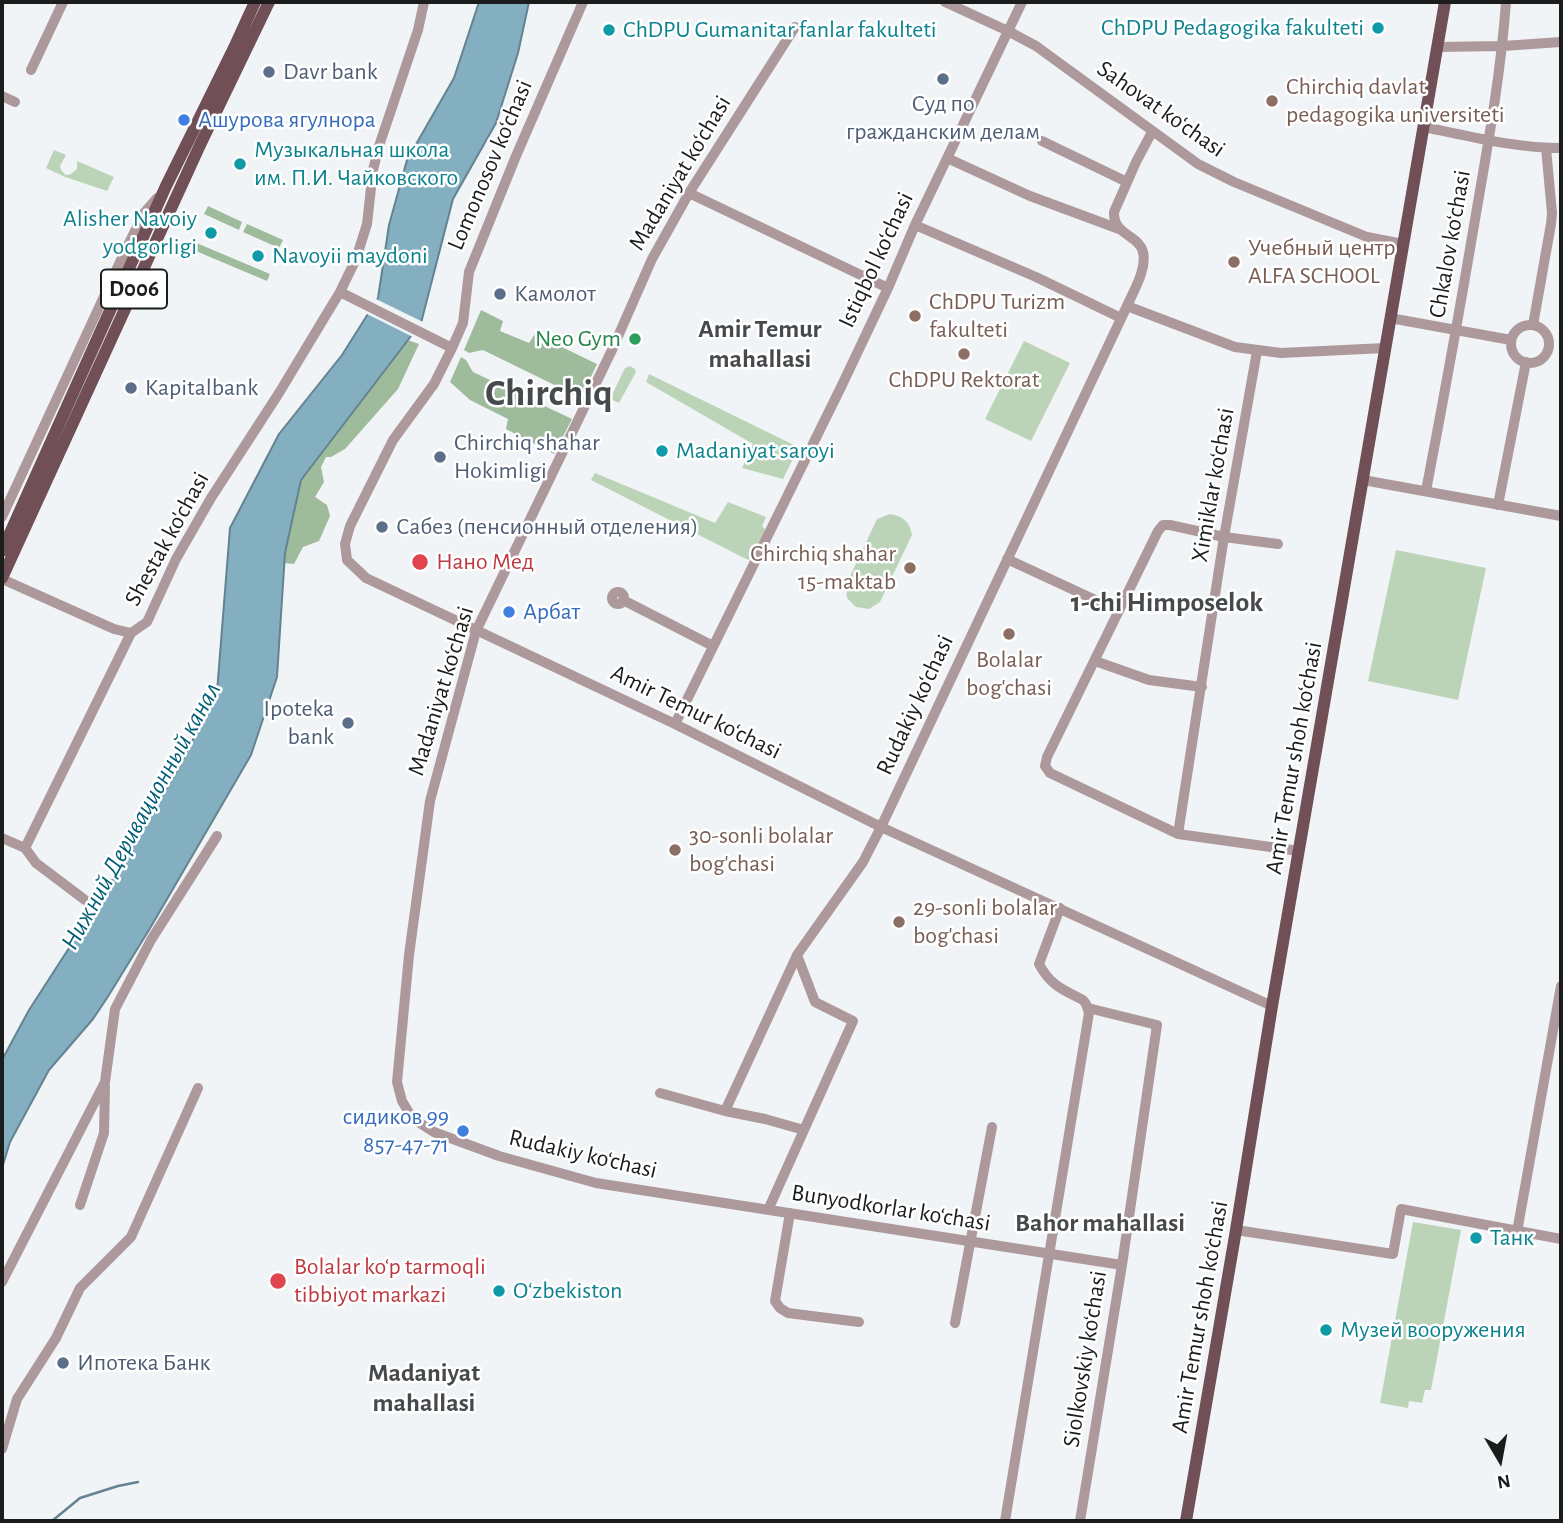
<!DOCTYPE html>
<meta charset="utf-8">
<style>
body{margin:0}
#map{position:relative;width:1563px;height:1523px;overflow:hidden;background:#f1f4f7;font-family:"Alegreya Sans",sans-serif}
canvas{display:block}
.frame{position:absolute;inset:0;border:4px solid #1b1d1d;pointer-events:none}
.north{position:absolute;left:1465px;top:1425px;width:70px;height:70px;-webkit-text-stroke:5px #fff;paint-order:stroke;rotate:170deg;font-size:19px;font-weight:700;line-height:28px;text-align:center;color:#1b1d1d}
.north::after{content:'';display:block;margin:auto;width:24px;height:32px;background:#1b1d1d;clip-path:polygon(50% 0,100% 100%,50% 72%,0 100%)}
</style>
<div id="map">
<canvas width="1563" height="1523"></canvas>
<div class="frame"></div>
<div class="north">N</div>
</div>
<script>
const g = document.querySelector('canvas').getContext('2d');
g.lineJoin = 'round';
function fillPath(path, color) { g.fillStyle = color; g.fill(path, 'evenodd'); }
function stroke(path, color, width, dash) { g.strokeStyle = color; g.lineWidth = width; g.lineCap = dash ? 'butt' : 'round'; g.setLineDash(dash || []); g.stroke(path); }
function write(font, color, halo, rows, align = 'center') {
  g.font = font + ' "Alegreya Sans",sans-serif'; g.lineWidth = 5; g.setLineDash([]); g.textBaseline = 'middle'; g.strokeStyle = halo; g.fillStyle = color; for (const [text, x, y, turn = 0] of rows) {
    g.save(); g.translate(x, y); g.rotate((+turn || 0) * Math.PI / 180); g.textAlign = isNaN(turn) ? turn : align; if (halo) g.strokeText(text, 0, 0); g.fillText(text, 0, 0); g.restore();
  }
}
fillPath(new Path2D(`
 M54 150 66 155 60 166 61 170 66 175 71 174 77 169V161L114 177 107 191 65 177 46 168Z
 M1024 341 1070 363 1031 441 985 419Z
 M630 366 635 369 636 372 619 403 610 399 625 368Z
 M649 374 798 447 802 450 803 456 796 453 783 479 742 468 753 444 646 382Z
 M595 473 715 523 728 502 766 517 762 526 765 529C764 539 757 556 748 560L591 480Z
 M890 514C903 516 910 522 912 535L880 602 869 609 856 607 847 598 846 585 877 519Z
 M1396 550 1486 568 1458 700 1368 681Z
 M1413 1222 1461 1230 1431 1390H1425L1422 1403 1409 1401 1408 1408 1380 1403Z`), '#bbd4b8');
fillPath(new Path2D(`
 M208 206 242 222 239 230 204 214Z
 M247 224 283 240 279 248 243 232Z
 M194 242 270 274 267 281 191 249Z
 M481 310 503 321 500 331 529 343 535 334 597 364 581 398 483 350 469 353 464 350Z
 M408 340 419 344 398 389 345 449 331 457H326L321 467 324 482 315 497 327 505 330 516 319 541 303 547 294 564 284 563 285 553 301 480Z
 M461 357 466 360 473 372 572 419 554 454 506 429 508 419 470 400 450 382Z`), '#9ebb9b');
const water = new Path2D(`
 M479 2H529L518 53 496 123 453 199 421 323 301 480 285 553 277 677 251 755 149 930 107 998 93 1019 49 1070 10 1142 2 1168V1060L29 1010 102 897 176 773 217 692 230 528 279 434 342 355 378 298 389 225 407 160 454 78Z`);
fillPath(water, '#83afc1');
stroke(water, '#648390', 2);
fillPath(new Path2D(`
 M374 298 425 323 424 326 415 338 365 313Z`), '#f1f4f7');
stroke(new Path2D(`
 M52 1521 80 1498 118 1486 138 1482`), '#648390', 2.5);
stroke(new Path2D(`
 M945 2 1008 31 1036 46 1198 164 1234 182 1367 237 1403 244
 M795 27 689 193 652 259 612 350 476 631 430 801 409 955 397 1082 402 1101 408 1111 415 1120 434 1132 499 1156 596 1183 1122 1265
 M1437 47 1503 46 1561 42
 M31 70 63 2
 M2 96 15 102
 M1424 127C1469 136 1515 148 1561 148
 M1042 141 1127 182
 M947 158 1030 196 1119 229
 M689 193 888 288
 M915 225 1036 277 1121 318
 M340 292 452 348 434 384 393 440 350 526 345 544 347 560 366 578 675 724 881 827 1272 1006
 M1127 306 1235 347 1281 353 1385 348
 M1390 318 1511 340
 M1533 325 1551 224 1552 213 1546 148
 M1511 344a19 19 0 1 1 38 0a19 19 0 1 1-38 0Z
 M452 348 463 323 469 272 516 156 583 2
 M1363 480 1561 516
 M1426 491C1444 397 1461 303 1477 208 1489 139 1501 71 1506 2
 M1498 505 1526 362
 M2 517 125 251 144 213 157 198
 M1278 544 1224 537 1170 525H1163L1158 531 1047 757 1045 766 1050 773 1178 834 1299 851
 M1007 559 1119 611
 M2 579 114 629 131 633
 M612 598a6 6 0 1 1 12 0a6 6 0 1 1-12 0Z
 M623 600 713 646
 M1095 661 1149 680 1202 687
 M675 724 842 385 888 288 915 225 1022 2
 M1178 834 1224 537 1257 351
 M2 838 25 848 36 863 85 900
 M25 848 131 633 147 622 176 559 211 498 279 393 326 315 340 292 356 259 367 224 373 170 379 146 418 30 424 2
 M660 1093 725 1111 765 1119 804 1130
 M725 1111 797 955 863 862 881 827 1127 306C1134 290 1147 269 1143 252 1139 235 1113 235 1114 212L1136 162 1152 132
 M80 1205 104 1133 105 1086
 M768 1210 853 1021 815 1002 797 955
 M790 1213 775 1301 780 1308 788 1313 859 1322
 M1236 1230 1393 1254 1401 1209 1561 1239
 M1517 1232 1561 986
 M2 1282 105 1082 115 1009 151 940 217 836
 M955 1323 992 1127
 M2 1449 17 1399 56 1338 80 1288 131 1237 198 1088
 M1005 1521 1089 1013 1086 1004 1083 1000C1063 990 1050 985 1039 964L1060 908
 M1080 1521 1122 1265 1157 1025 1088 1008`), '#ad999c', 10);
stroke(new Path2D(`
 M2 551 166 186 234 48 255 2
 M2 578 200 145 269 2
 M1186 1521 1236 1230 1272 1006 1445 2`), '#704f56', 12);
for (const [x, y, r, color] of [
 [1378,28,7,"#0f9aa8"],
 [609,30,7,"#0f9aa8"],
 [269,72,7,"#5c6f8a"],
 [943,79,7,"#5c6f8a"],
 [1272,101,7,"#8d6e63"],
 [184,120,7,"#3f7fe0"],
 [240,164,7,"#0f9aa8"],
 [211,233,7,"#0f9aa8"],
 [258,256,7,"#0f9aa8"],
 [1234,262,7,"#8d6e63"],
 [500,294,7,"#5c6f8a"],
 [915,316,7,"#8d6e63"],
 [635,339,7,"#2e9e5b"],
 [964,354,7,"#8d6e63"],
 [131,388,7,"#5c6f8a"],
 [662,451,7,"#0f9aa8"],
 [440,457,7,"#5c6f8a"],
 [382,527,7,"#5c6f8a"],
 [420,562,9,"#e0444e"],
 [910,568,7,"#8d6e63"],
 [509,612,7,"#3f7fe0"],
 [1009,634,7,"#8d6e63"],
 [348,723,7,"#5c6f8a"],
 [675,850,7,"#8d6e63"],
 [899,922,7,"#8d6e63"],
 [463,1131,7,"#3f7fe0"],
 [1476,1238,7,"#0f9aa8"],
 [278,1281,9,"#e0444e"],
 [499,1291,7,"#0f9aa8"],
 [1326,1330,7,"#0f9aa8"],
 [63,1363,7,"#5c6f8a"]
]) { const dot = new Path2D(); dot.arc(x, y, r, 0, 2 * Math.PI); g.fillStyle = color; g.fill(dot); stroke(dot, '#fff', 2.5); }
for (const [x, y, w] of [
 [134,289,66]
]) { const box = new Path2D(); box.roundRect(x - w / 2, y - 19.5, w, 39, 5); g.fillStyle = '#fff'; g.fill(box); stroke(box, '#1b1d1d', 2); }
write('bold 23px', '#1b1d1d', null, [
 ["D006",134,289]
]);
write('24px', '#0d838f', '#fff', [
 ["ChDPU Pedagogika fakulteti",1364,28,"right"],
 ["ChDPU Gumanitar fanlar fakulteti",623,30],
 ["Музыкальная школа",254,150],
 ["им. П.И. Чайковского",254,178],
 ["Alisher Navoiy",197,219,"right"],
 ["yodgorligi",197,247,"right"],
 ["Navoyii maydoni",272,256],
 ["Madaniyat saroyi",676,451],
 ["Танк",1490,1238],
 ["Oʻzbekiston",513,1291],
 ["Музей вооружения",1340,1330]
], 'left');
write('24px', '#4e5e75', '#fff', [
 ["Davr bank",283,72],
 ["Суд по",943,104,"center"],
 ["гражданским делам",943,132,"center"],
 ["Камолот",514,294],
 ["Kapitalbank",145,388],
 ["Chirchiq shahar",454,443],
 ["Hokimligi",454,471],
 ["Сабез (пенсионный отделения)",396,527],
 ["Ipoteka",334,709,"right"],
 ["bank",334,737,"right"],
 ["Ипотека Банк",77,1363]
], 'left');
write('24px', '#785e54', '#fff', [
 ["Chirchiq davlat",1286,87],
 ["pedagogika universiteti",1286,115],
 ["Учебный центр",1248,248],
 ["ALFA SCHOOL",1248,276],
 ["ChDPU Turizm",929,302],
 ["fakulteti",929,330],
 ["ChDPU Rektorat",964,380,"center"],
 ["Chirchiq shahar",896,554,"right"],
 ["15-maktab",896,582,"right"],
 ["Bolalar",1009,660,"center"],
 ["bog'chasi",1009,688,"center"],
 ["30-sonli bolalar",689,836],
 ["bog'chasi",689,864],
 ["29-sonli bolalar",913,908],
 ["bog'chasi",913,936]
], 'left');
write('24px', '#1b1d1d', '#fff', [
 ["Sahovat ko‘chasi",1161,109,35],
 ["Lomonosov ko‘chasi",490,165,-67],
 ["Madaniyat ko‘chasi",680,173,-59],
 ["Chkalov ko‘chasi",1450,244,-80],
 ["Istiqbol ko‘chasi",876,260,-65],
 ["Ximiklar ko‘chasi",1213,485,-80],
 ["Shestak ko'chasi",167,539,-61],
 ["Madaniyat ko‘chasi",441,691,-73],
 ["Rudakiy ko‘chasi",915,705,-65],
 ["Amir Temur ko‘chasi",696,712,26],
 ["Amir Temur shoh ko‘chasi",1294,758,-80],
 ["Rudakiy ko‘chasi",583,1154,13],
 ["Bunyodkorlar ko‘chasi",891,1208,9],
 ["Amir Temur shoh ko‘chasi",1200,1317,-80],
 ["Siolkovskiy ko‘chasi",1085,1359,-81]
]);
write('24px', '#366cbe', '#fff', [
 ["Ашурова ягулнора",198,120],
 ["Арбат",523,612],
 ["сидиков 99",449,1117,"right"],
 ["857-47-71",449,1145,"right"]
], 'left');
write('24px', '#27864d', '#fff', [
 ["Neo Gym",621,339]
], 'right');
write('24px', '#be3a42', '#fff', [
 ["Нано Мед",436,562],
 ["Bolalar ko‘p tarmoqli",294,1267],
 ["tibbiyot markazi",294,1295]
], 'left');
write('bold 26px', '#474a4c', '#fff', [
 ["Amir Temur",760,329],
 ["mahallasi",760,359],
 ["Bahor mahallasi",1100,1223],
 ["Madaniyat",424,1373],
 ["mahallasi",424,1403]
]);
write('italic 26px', '#005d76', '#fff', [
 ["Нижний Деривационный канал",141,816,-61]
]);
write('bold 28px', '#474a4c', '#fff', [
 ["1-chi Himposelok",1167,603]
]);
write('bold 38px', '#474a4c', '#fff', [
 ["Chirchiq",549,394]
]);
</script>
